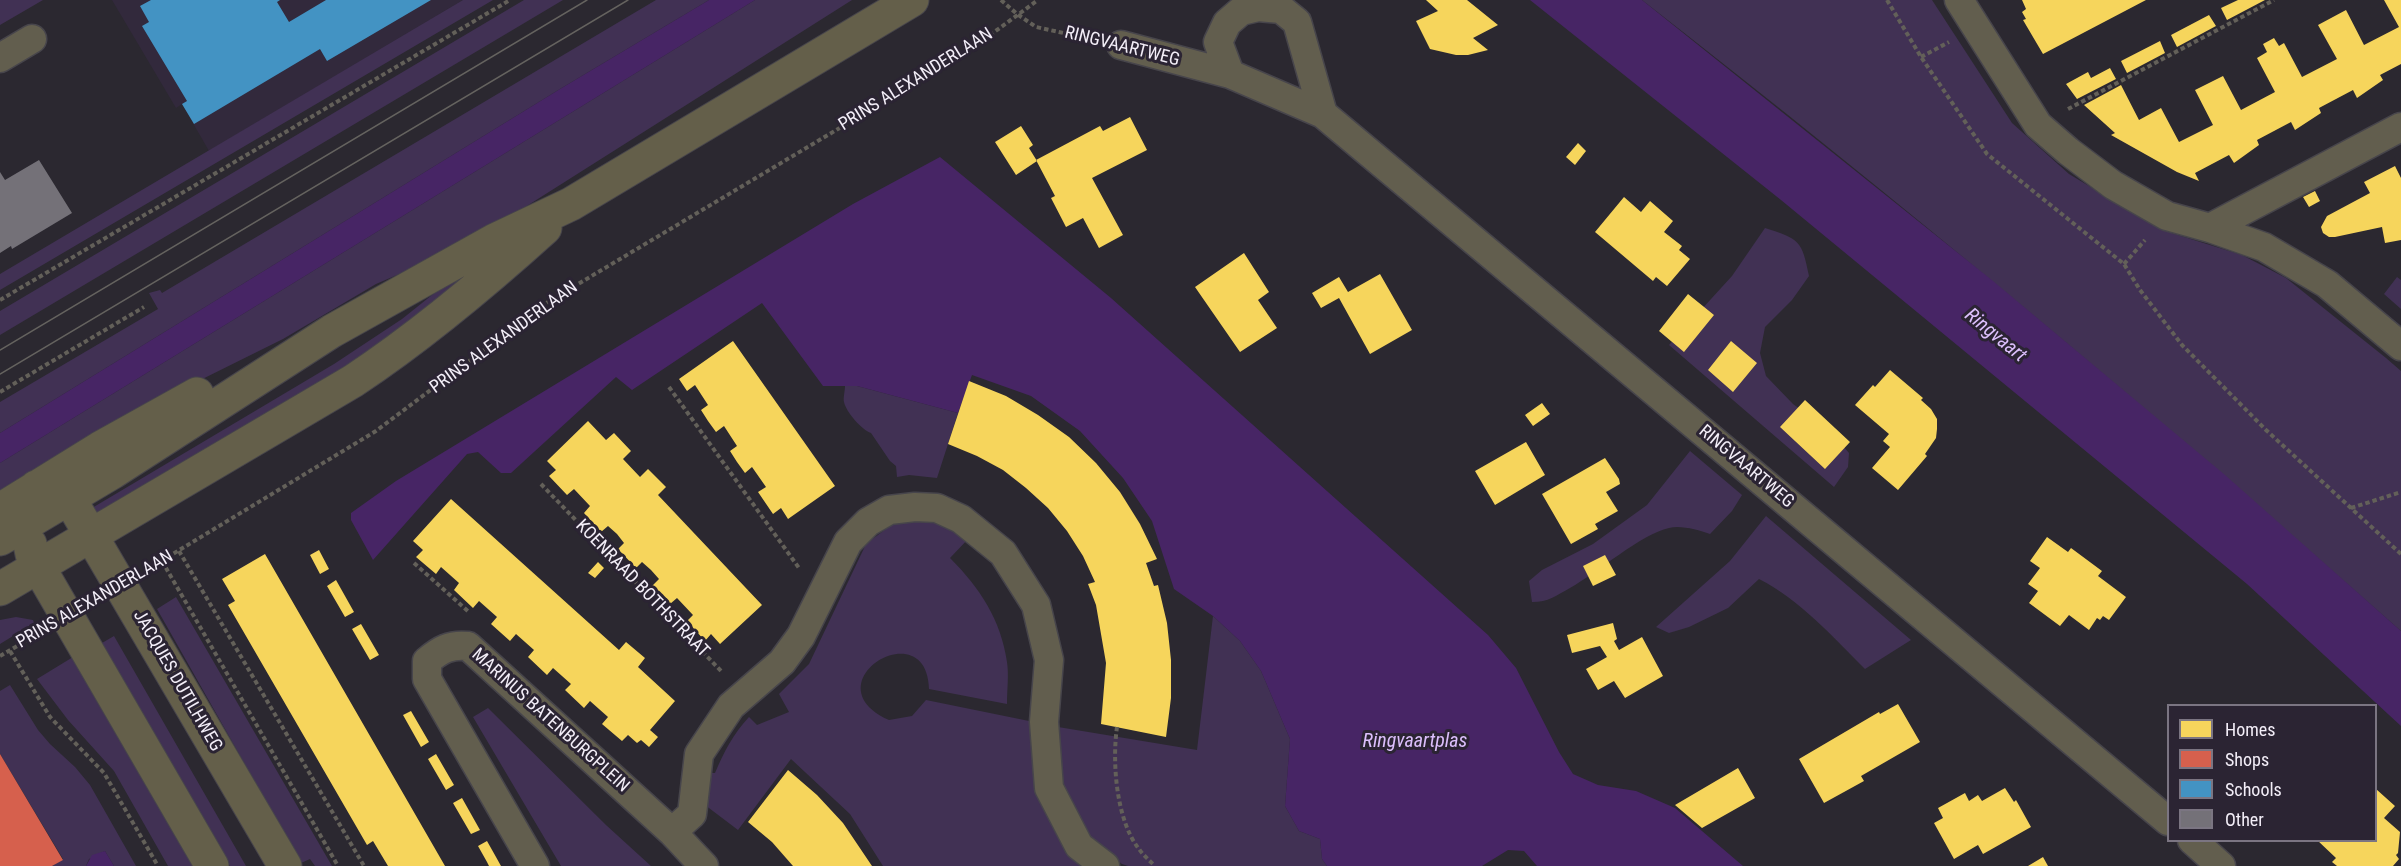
<!DOCTYPE html>
<style>
body{margin:0}
#map{position:relative;width:2401px;height:866px;overflow:hidden;background:#2b2830;font-family:"Roboto Condensed",sans-serif}
canvas{display:block}
.legend{position:absolute;left:2167px;top:704px;width:210px;height:138px;box-sizing:border-box;background:#2b2433;border:2px solid #7b7582;margin:0;padding:8px 10px;list-style:none;font-size:18px;color:#f3eef8}
.legend li{display:flex;align-items:center;gap:12px;height:30px}
.legend b{width:30px;border:2px solid #7b7582}
</style>
<div id="map">
<canvas width="2401" height="866"></canvas>
<ul class="legend">
<li><b style="height:16px;background:#f6d55c"></b>Homes</li>
<li><b style="height:16px;background:#d6604d"></b>Shops</li>
<li><b style="height:16px;background:#4393c3"></b>Schools</li>
<li><b style="height:16px;background:#747178"></b>Other</li>
</ul>
</div>
<script>
const g = document.querySelector('canvas').getContext('2d');
g.lineJoin = 'round';
function fillPath(path, color) { g.fillStyle = color; g.fill(path, 'evenodd'); }
function stroke(path, color, width, dash) { g.strokeStyle = color; g.lineWidth = width; g.lineCap = dash ? 'butt' : 'round'; g.setLineDash(dash || []); g.stroke(path); }
function write(font, color, halo, rows, align = 'center') {
  g.font = font + ' "Roboto Condensed",sans-serif'; g.lineWidth = 6; g.setLineDash([]); g.textBaseline = 'middle'; g.strokeStyle = halo; g.fillStyle = color; for (const [text, x, y, turn = 0] of rows) {
    g.save(); g.translate(x, y); g.rotate((+turn || 0) * Math.PI / 180); g.textAlign = isNaN(turn) ? turn : align; if (halo) g.strokeText(text, 0, 0); g.fillText(text, 0, 0); g.restore();
  }
}
fillPath(new Path2D(`
 M112 0H463L209 151 182 104 176 108Z`), '#32293c');
fillPath(new Path2D(`
 M0 0H43L0 25Z
 M463 0H493L0 290V274Z
 M524 0H563L0 335V311Z
 M656 0H709L560 89 0 433V402L158 309 149 293 160 290 162 293Z
 M755 0H852L462 247 376 284 283 339 148 406 0 494V463Z
 M1642 0H1932L2012 123 2069 174 2162 230 2242 255 2286 278 2386 358 2401 371V631C2154 413 1902 202 1642 0Z
 M1765 228C1800 239 1802 241 1809 276L1792 300 1765 327 1760 353 1766 376 1793 404 1829 430 1849 453 1848 467 1834 487 1669 345 1732 276Z
 M2397 277 2401 280V309L2384 294Z
 M452 279H458L460 282 402 334 91 525 87 511 334 364 402 319Z
 M845 386H857L958 413 937 478 909 475 897 477 896 466 890 461 871 433C862 430 846 412 844 402 843 398 845 391 845 386Z
 M1690 451 1742 495 1732 511 1710 534C1698 530 1681 525 1669 528 1641 534 1597 573 1570 588 1555 596 1549 602 1532 602L1529 581 1542 570 1593 544 1647 505Z
 M927 516 970 537 950 558C980 588 1001 620 1007 662 1009 675 1007 690 1007 704L929 689C927 610 808 683 889 720L912 716 926 700 1034 722 1032 761 1043 804 1089 866H883L850 814 791 759 738 830 705 805V773H715C724 752 733 734 749 717L757 725 789 712 779 694 809 664 866 544 895 522Z
 M1766 516 1911 640 1865 669C1832 636 1800 600 1759 579L1728 608 1689 627 1669 633 1656 627 1730 561Z
 M176 597 332 866H315L310 859 301 863 157 609Z
 M1213 616 1240 641 1261 671 1290 739 1285 806 1299 831 1320 839 1322 859 1327 866H1128L1122 864 1097 845 1070 819 1056 787 1052 726 1197 750Z
 M16 617 33 620 34 623 0 644V620Z
 M114 636 246 866H230L102 643Z
 M73 657 194 866H168L114 771 68 720 37 679Z
 M10 685 38 730 50 744 75 767 90 785 136 866H114L105 851 89 859 86 866H52L63 859 0 754V691Z
 M488 708 606 825 651 866H561L473 717Z`), '#413154');
fillPath(new Path2D(`
 M709 0H755L0 463V433L560 89Z
 M1530 0H1642L1993 281 2225 475 2401 631V726L2247 584 1781 200Z
 M940 157 1111 298 1488 635 1516 668 1559 752 1573 774 1598 785 1636 791 1675 808 1743 866H1537L1524 851 1508 850 1482 866H1327L1322 859 1320 839 1299 831 1285 806 1290 739 1261 671 1240 641 1213 616 1174 589 1152 521 1123 478 1080 431 1031 396 972 375 958 413 857 386H823L762 303 632 390 616 377 511 473H501L478 452 467 454 373 560 351 520V513L396 481 853 204Z
 M105 851 114 866H86L92 855Z`), '#472565');
fillPath(new Path2D(`
 M1426 0H1467L1498 25 1473 38 1488 50 1468 55H1456L1430 49 1416 21 1438 11Z
 M2022 0H2146L2043 54 2023 20 2026 19 2022 12 2026 9Z
 M2238 0H2265L2227 20 2221 8Z
 M2384 0H2401V64L2380 75 2383 80 2357 98 2353 90 2319 108 2321 113 2295 130 2291 122 2257 140 2259 145 2234 163 2229 155 2195 173 2199 181 2177 172 2111 135 2115 133 2084 105 2121 85 2139 120 2161 108 2179 142 2213 125 2195 90 2223 76 2241 110 2275 92 2257 58 2267 52 2263 44 2274 38 2279 46 2284 43 2302 77 2337 59 2318 25 2346 10 2364 45 2399 27Z
 M2209 15 2216 26 2177 47 2171 35Z
 M2160 41 2165 53 2127 73 2121 61Z
 M2110 68 2116 79 2077 99 2066 84 2088 72 2091 78Z
 M1130 117 1147 150 1092 178 1123 235 1099 248 1083 218 1066 227 1051 198 1055 196 1036 160 1100 126 1103 131Z
 M1021 126 1033 145 1029 148 1037 161 1016 175 995 142Z
 M1578 143 1586 151 1575 165 1566 157Z
 M2395 166 2401 178V240L2385 243 2382 227 2335 237H2329L2323 233 2321 227 2327 216 2370 193 2364 182Z
 M2315 191 2320 201 2309 207 2303 197Z
 M1624 197 1641 212 1650 201 1673 221 1664 232 1682 246 1679 250 1690 259 1667 286 1656 277 1653 281 1595 232Z
 M1244 253 1269 292 1258 300 1277 328 1240 352 1195 287Z
 M1380 274 1412 330 1370 354 1339 298 1321 308 1312 293 1339 277 1348 292Z
 M1688 294 1714 315 1684 352 1659 331Z
 M733 341 835 486 788 519 781 508 773 514 758 492 766 487 752 467 745 473 737 462 730 451 737 446 724 426 716 432 708 421 701 410 708 405 695 385 687 391 679 379Z
 M1731 341 1757 363 1733 392 1708 370Z
 M1890 370 1923 398 1921 400 1931 409 1937 419V429L1936 438 1925 454 1927 456 1898 490 1872 468 1890 447 1883 441 1889 434 1855 405 1873 385 1875 387Z
 M969 381 1006 396 1038 415 1069 437 1096 463 1120 492 1140 524 1157 559 1146 563 1154 586 1158 585 1167 623 1171 660V698L1166 737 1101 724 1106 663 1096 605 1088 584 1095 582 1083 556 1067 531 1048 508 1026 488 1003 470 977 456 948 444Z
 M1805 400 1850 442 1825 469 1780 427Z
 M1542 403 1550 414 1533 426 1525 415Z
 M588 421 606 440 614 433 631 451 623 459 640 477 648 469 666 487 658 495 762 605 720 644 711 634 705 641 687 621 693 615 677 598 670 604 652 586 659 579 651 570 642 562 636 568 618 549 624 543 617 534 608 526 601 532 584 513 590 506 574 489 567 495 549 476 556 470 547 461Z
 M1526 442 1545 475 1495 505 1475 471Z
 M1605 458 1619 479 1620 484 1606 492 1618 511 1595 524 1598 529 1571 544 1542 494Z
 M451 499 619 650 626 642 645 658 638 667 675 701 650 730 658 737 649 747 641 740 637 743 628 735 622 741 602 724 608 717 590 701 584 708 565 690 571 684 553 668 547 675 528 657 534 650 516 634 510 641 491 624 497 617 479 601 473 608 454 590 459 583 441 567 436 574 416 557 423 550 413 541Z
 M2047 537 2068 552 2071 548 2102 571 2098 576 2126 597 2109 620 2103 616 2100 620 2097 618 2089 630 2069 615 2060 626 2029 603 2038 591 2028 584 2040 568 2030 561Z
 M319 550 329 569 320 574 310 555Z
 M265 554 445 866H388L373 841 367 845 228 605 235 601 222 579Z
 M1605 555 1616 575 1593 586 1583 566Z
 M598 562 604 568 595 578 588 573Z
 M336 580 354 612 345 617 327 586Z
 M1613 623 1617 639 1614 641 1619 650 1642 637 1663 676 1625 698 1614 681 1598 690 1586 669 1607 657 1600 646 1572 653 1567 635Z
 M361 624 379 655 370 660 352 629Z
 M1898 704 1920 742 1861 776 1864 781 1824 803 1799 759 1879 712 1880 714Z
 M411 711 429 742 421 747 403 715Z
 M436 754 454 785 446 790 428 759Z
 M1738 768 1755 798 1702 828 1675 805Z
 M788 770 817 795 843 823 872 866H793L772 842 748 822Z
 M2005 788 2014 802 2016 800 2031 827 1983 854 1978 845 1954 859 1934 823 1943 818 1938 808 1965 793 1969 801 1978 795 1982 801Z
 M2376 789 2395 806 2384 818 2400 832 2398 853 2396 855 2399 859 2393 866H2337L2332 862 2336 858 2317 840H2376Z
 M462 798 480 830 471 834 453 803Z
 M487 841 496 857 501 866H489L487 862 478 846Z
 M2043 857 2048 866H2028Z`), '#f6d55c');
fillPath(new Path2D(`
 M0 754 63 860 52 866H0Z`), '#d6604d');
fillPath(new Path2D(`
 M151 0H280L277 2 289 22 326 0H431L327 61 320 49 194 124 182 104 187 101 142 26 149 22 140 6Z`), '#4393c3');
fillPath(new Path2D(`
 M39 160 72 213 12 249 11 246 0 253V172L5 180Z`), '#747178');
const minor = new Path2D(`
 M1959 0 2038 125 2068 151 2113 185 2167 216 2210 228 2264 247 2327 284 2401 346
 M1121 45 1230 74
 M0 58 32 39
 M1323 114 1297 22 1281 9 1258 7 1241 11 1227 23 1218 42 1230 74 1323 114 2168 821
 M2210 228 2401 127
 M672 832 692 814 699 754 731 706 782 662 801 636 848 542 868 522 889 510 915 507 937 508 961 519 1003 553 1036 605 1049 660 1044 722 1049 788 1079 846 1105 866
 M2192 840 2221 866
 M535 866 427 679V661C440 650 450 644 468 646L672 832 704 866`);
const secondary = new Path2D(`
 M36 487C49 486 59 488 69 498L285 866
 M0 510 100 448 197 394
 M0 539 113 472 332 331 495 240 571 204 912 0
 M30 544 32 554 38 566 212 866
 M0 589 353 381C421 336 484 283 545 228`);
stroke(minor, '#47454b', 31);
stroke(secondary, '#47454b', 35);
stroke(new Path2D(`
 M1001 0 1017 14 1036 27 1091 39
 M1887 0 1921 57 1987 154 2124 264 2140 290 2182 345 2266 430 2401 554
 M1921 57 1949 42
 M2068 109 2274 0
 M2124 264 2145 240
 M0 300 510 0
 M669 387 799 568
 M0 392 144 307
 M541 484 722 672
 M2351 508 2401 492
 M179 551 364 866
 M162 561 338 866
 M414 563 469 612
 M148 569 376 431 548 302 967 52 1038 0
 M10 651 50 717 104 773 158 866
 M0 656 38 634
 M1117 727C1112 762 1116 820 1139 849 1143 855 1149 860 1155 866`), '#636059', 4, [4.5, 3]);
stroke(minor, '#625e4e', 28);
stroke(secondary, '#645f4a', 33);
stroke(new Path2D(`
 M0 350 587 0
 M0 374 628 0`), '#65635f', 1.5);
write('18px', '#f3eef8', '#2b2433', [
 ["RINGVAARTWEG",1122,47,14],
 ["PRINS ALEXANDERLAAN",916,80,-32],
 ["PRINS ALEXANDERLAAN",504,338,-36],
 ["RINGVAARTWEG",1746,467,40],
 ["KOENRAAD BOTHSTRAAT",642,589,46],
 ["PRINS ALEXANDERLAAN",95,600,-30],
 ["JACQUES DUTILHWEG",177,681,60],
 ["MARINUS BATENBURGPLEIN",550,721,42]
]);
write('italic 20px', '#dcbffc', '#2b2433', [
 ["Ringvaart",1995,336,39],
 ["Ringvaartplas",1415,742]
]);
</script>
